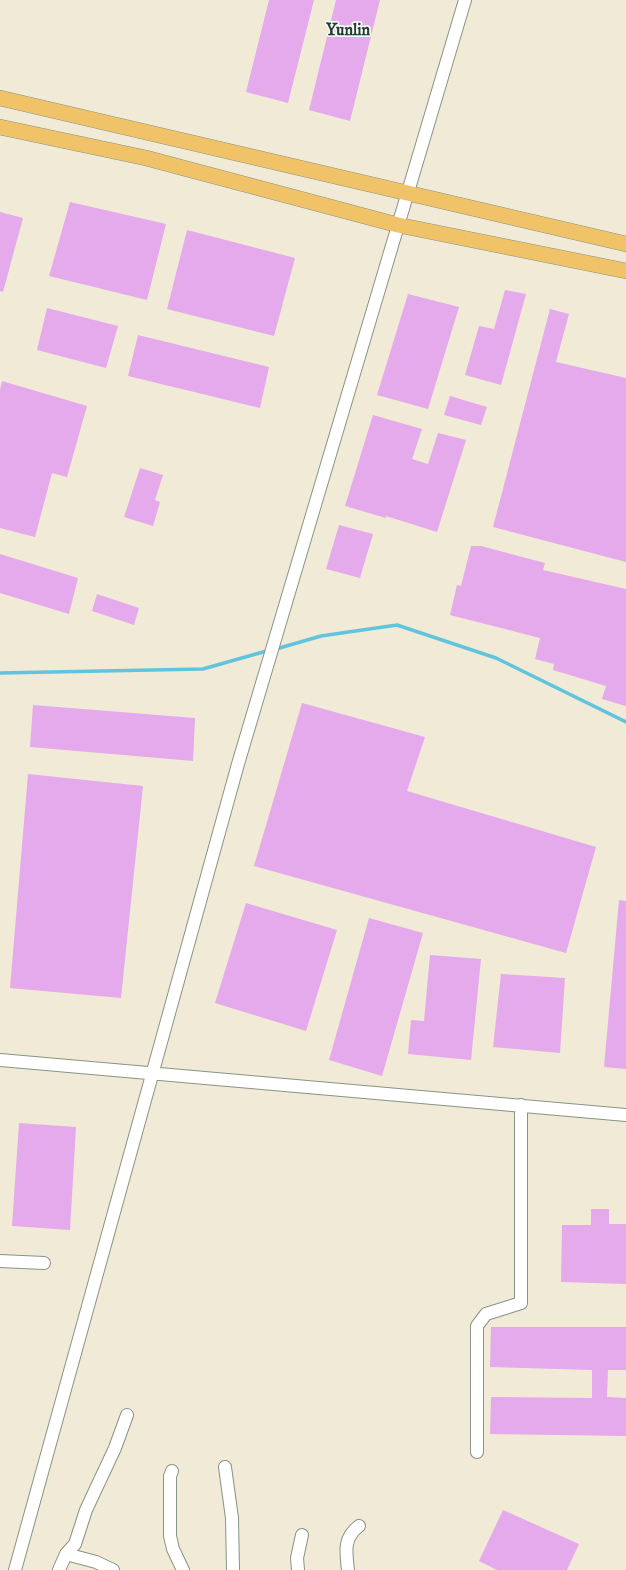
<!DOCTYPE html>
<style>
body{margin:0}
canvas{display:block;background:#f0ead6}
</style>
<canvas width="626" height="1570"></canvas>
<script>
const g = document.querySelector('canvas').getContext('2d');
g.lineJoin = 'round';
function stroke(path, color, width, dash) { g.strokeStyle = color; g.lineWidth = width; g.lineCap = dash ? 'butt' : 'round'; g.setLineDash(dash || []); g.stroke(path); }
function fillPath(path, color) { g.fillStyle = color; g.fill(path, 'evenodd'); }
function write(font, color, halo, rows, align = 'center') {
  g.font = font + ' "IM FELL English",serif'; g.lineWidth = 3.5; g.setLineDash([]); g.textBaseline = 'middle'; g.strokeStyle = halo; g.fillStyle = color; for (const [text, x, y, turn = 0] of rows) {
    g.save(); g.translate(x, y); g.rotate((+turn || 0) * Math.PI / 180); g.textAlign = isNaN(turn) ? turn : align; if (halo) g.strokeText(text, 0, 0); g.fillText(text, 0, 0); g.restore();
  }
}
stroke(new Path2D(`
 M276 649 321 636 397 625 496 658 626 722
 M0 673 203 669 270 650`), '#61c4df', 3.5);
fillPath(new Path2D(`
 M269 0H314L288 103 246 92Z
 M336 0H380L350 121 309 110Z
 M70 202 166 224 147 300 49 276Z
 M0 212 23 218 3 292 0 291Z
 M187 230 295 258 274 336 167 309Z
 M505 290 526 294 501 385 465 375 479 326 494 329Z
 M408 294 459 307 428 409 377 395Z
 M47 308 118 326 106 368 37 350Z
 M550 309 569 314 556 362 626 378V562L493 527Z
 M138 335 269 367 260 408 128 376Z
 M2 381 87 406 67 477 52 473 35 537 0 528V390Z
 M450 396 487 407 481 425 444 415Z
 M373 415 422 429 412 459 428 464 438 433 466 440 437 532 386 516V518L345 506Z
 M140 468 163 475 155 500 160 502 153 526 124 517Z
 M339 525 373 534 360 578 326 569Z
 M471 546H481L545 563 543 570 626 589V706L602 699 606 686 553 670 554 664 535 659 540 638 450 615 457 585 461 586Z
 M0 554 78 578 69 614 0 593Z
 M97 594 139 608 134 625 92 611Z
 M302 703 425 737 407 791 596 847 566 953 254 866Z
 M33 705 195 718 193 761 30 747Z
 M28 774 143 786 121 998 10 988Z
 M619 900 626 901V1069L604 1067Z
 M246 903 337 930 306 1031 215 1003Z
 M369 918 423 933 382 1076 329 1060Z
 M430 955 481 959 471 1060 408 1054 411 1020 424 1021Z
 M501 974 565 978 560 1053 493 1047Z
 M19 1123 76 1127 70 1230 12 1226Z
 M591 1209H609V1224H626V1284L561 1282 562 1225H591Z
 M491 1327H626V1370H608L607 1397 626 1398V1436L490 1434 491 1397 592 1398V1370L490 1367Z
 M503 1510 579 1544 567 1570H497L479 1561Z`), '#e5aaeb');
const minor = new Path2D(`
 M0 1060 626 1115
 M0 1261 44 1263
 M477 1452V1326L486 1314 521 1303V1105
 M225 1467 232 1518 233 1570
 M172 1471 170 1476V1536L173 1549 183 1570
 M66 1554 96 1562 113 1570
 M15 1570 238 764 465 0
 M59 1570 66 1554 75 1544 86 1510 115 1448 127 1415
 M298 1570 297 1558 302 1535
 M348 1570C346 1552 343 1538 359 1526`);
const major = new Path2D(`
 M0 98 626 244
 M0 127 146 158 398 225 626 271`);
stroke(minor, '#889485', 14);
stroke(major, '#889485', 16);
stroke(minor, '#fff', 12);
stroke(major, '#f0c369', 15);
write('bold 16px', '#1f3d34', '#f6f6f2', [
 ["Yunlin",348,32]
]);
</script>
